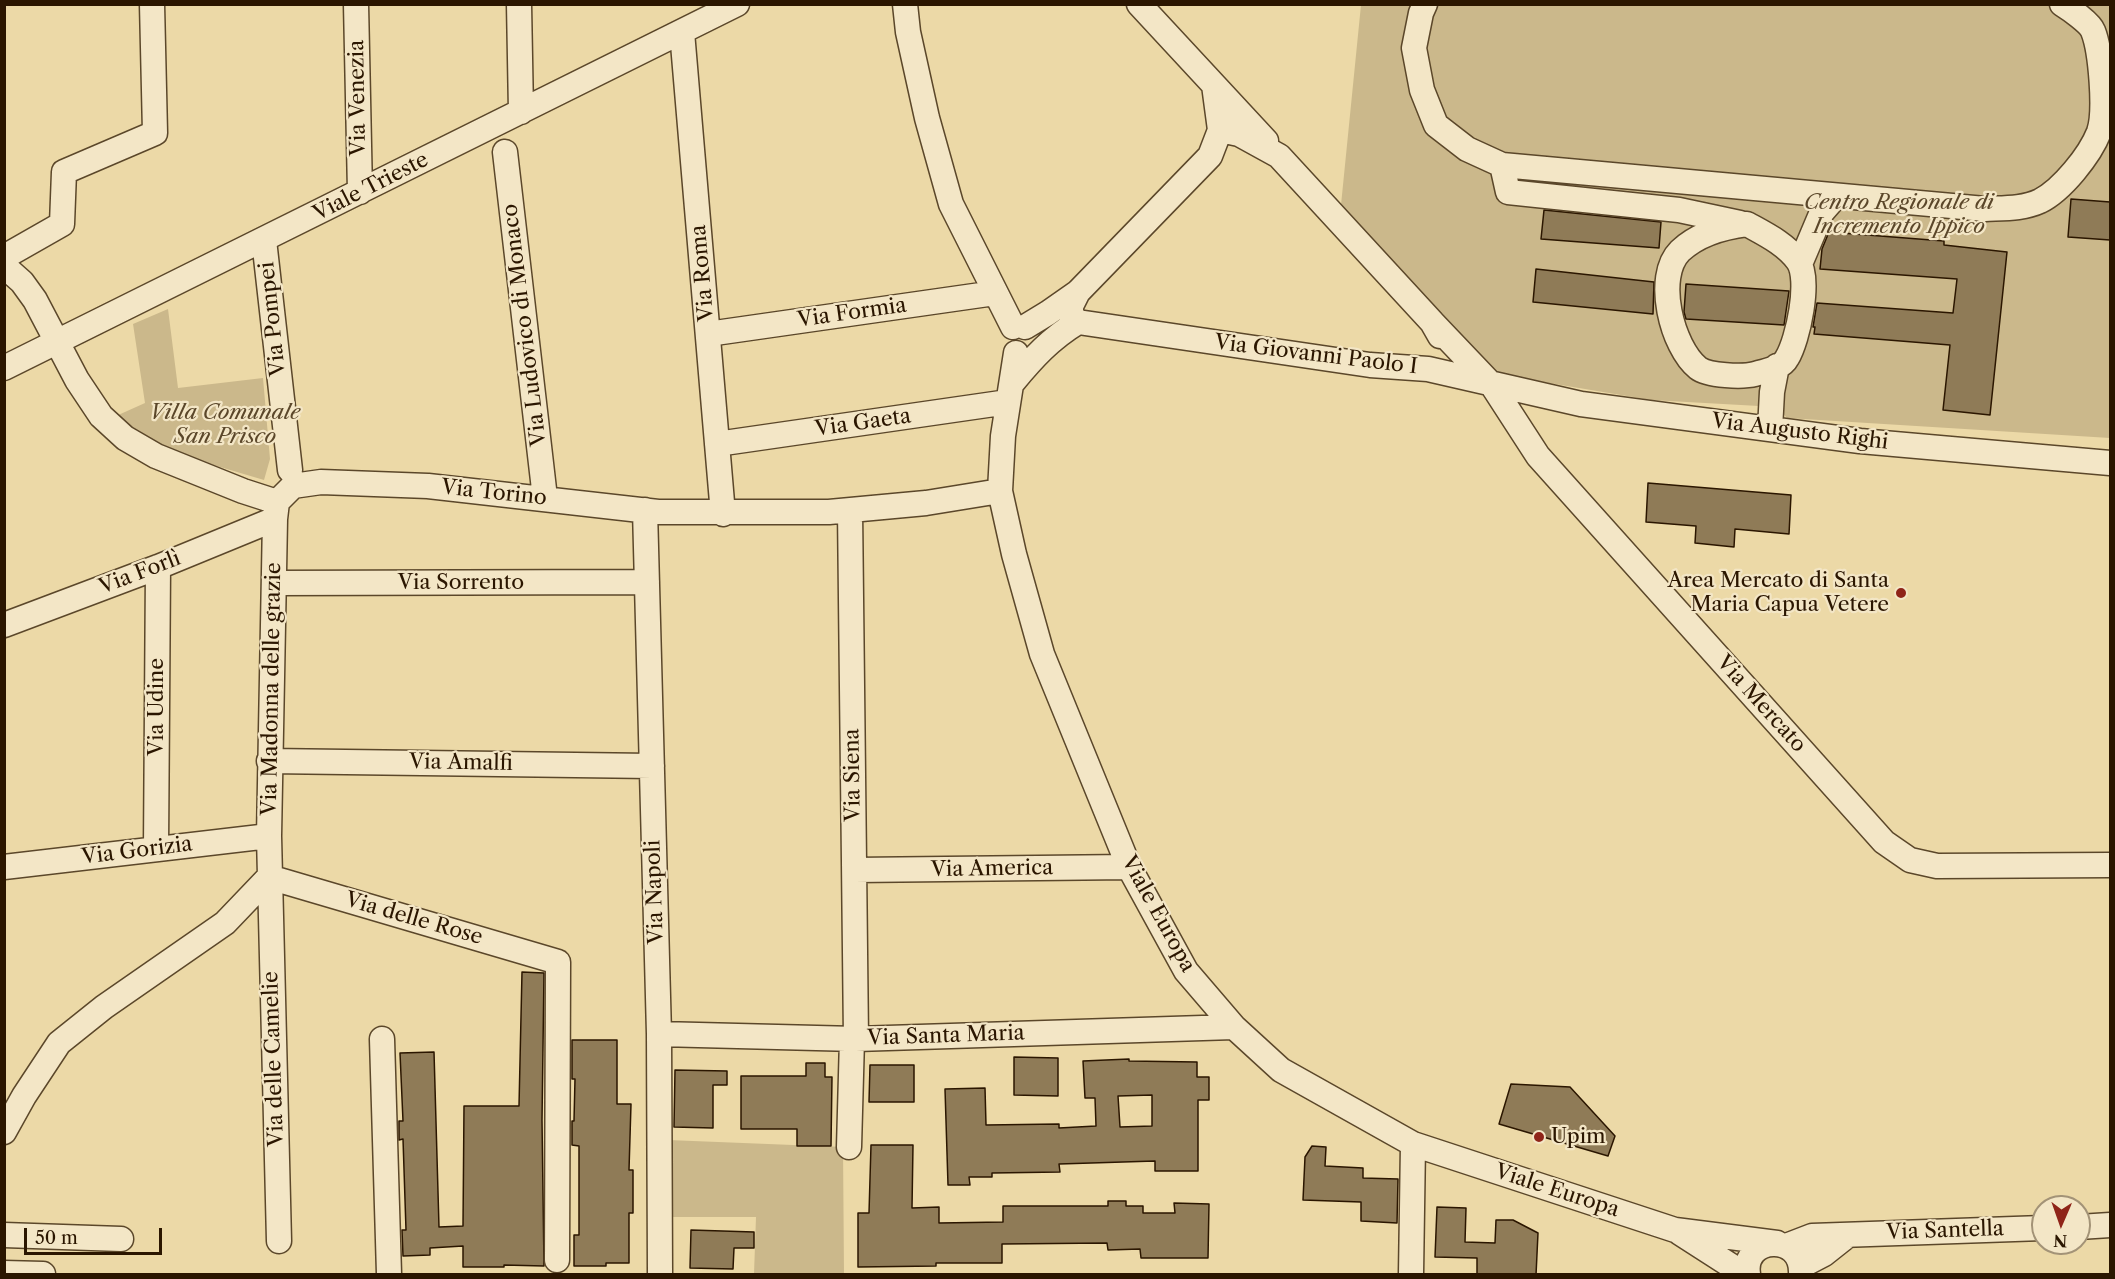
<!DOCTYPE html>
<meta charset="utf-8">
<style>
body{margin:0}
#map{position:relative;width:2115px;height:1279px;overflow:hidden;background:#ecd9a7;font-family:"Libre Caslon Text",serif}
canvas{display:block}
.frame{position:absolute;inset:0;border:6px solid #2b1600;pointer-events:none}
.north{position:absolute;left:2031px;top:1195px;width:60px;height:60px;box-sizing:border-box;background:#f3e6c6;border:2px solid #a39377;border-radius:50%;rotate:182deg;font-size:16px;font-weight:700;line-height:24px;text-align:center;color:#2b1600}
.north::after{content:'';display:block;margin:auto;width:21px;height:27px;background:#8f2418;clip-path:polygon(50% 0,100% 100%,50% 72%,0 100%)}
.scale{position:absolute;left:24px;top:1228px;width:138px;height:27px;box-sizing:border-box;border:3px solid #2b1600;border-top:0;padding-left:8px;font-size:18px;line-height:21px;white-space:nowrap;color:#2b1600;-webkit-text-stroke:4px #f3e6c6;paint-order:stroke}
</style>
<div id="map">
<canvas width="2115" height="1279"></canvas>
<div class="frame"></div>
<div class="north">N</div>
<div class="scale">50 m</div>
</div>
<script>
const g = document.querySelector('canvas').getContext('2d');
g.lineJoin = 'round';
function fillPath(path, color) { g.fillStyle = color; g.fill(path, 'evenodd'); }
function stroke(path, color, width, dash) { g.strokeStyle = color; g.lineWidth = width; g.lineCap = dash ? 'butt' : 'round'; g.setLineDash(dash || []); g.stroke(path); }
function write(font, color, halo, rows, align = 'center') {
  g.font = font + ' "Libre Caslon Text",serif'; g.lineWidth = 4.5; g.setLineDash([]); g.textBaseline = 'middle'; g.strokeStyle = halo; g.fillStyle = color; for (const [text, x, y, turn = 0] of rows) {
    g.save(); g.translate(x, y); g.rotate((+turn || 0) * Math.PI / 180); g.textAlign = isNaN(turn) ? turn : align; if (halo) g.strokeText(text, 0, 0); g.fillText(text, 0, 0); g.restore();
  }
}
fillPath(new Path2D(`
 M1361 5H2110V438L1787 418 1777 407 1651 400 1489 373 1341 205Z
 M168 309 178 388 263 378 270 459 264 480 200 461 153 443 116 416 145 403 133 324Z
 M668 1140 843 1147 844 1274H754L756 1217H667Z`), '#cbb88b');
const building = new Path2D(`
 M2071 199 2110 202V240L2068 237Z
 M1544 210 1661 222 1659 248 1541 239Z
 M1829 232 1944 241V245L2007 252 1990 415 1943 410 1950 345 1814 334 1815 327H1813L1817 303 1953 313 1957 279 1820 269 1822 249Z
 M1536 269 1654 282 1653 314 1533 302Z
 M1686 284 1789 291 1784 325 1686 319 1684 312Z
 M1648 483 1791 495 1789 534 1735 529 1734 547 1695 543 1696 526 1646 522Z
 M522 972 544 973 542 1120 544 1266 504 1265V1267H463V1246L430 1248V1255L403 1256 402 1230H406L403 1139 399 1140V1121H403L400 1053 434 1052 439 1227 463 1226 464 1106H519Z
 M572 1040H617V1104H631L629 1170H633V1213H629V1263H606V1266H574V1235H579V1146L572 1145V1121H574L575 1079H572Z
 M1014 1057 1058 1058V1096L1014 1095Z
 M1129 1059V1061L1197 1062V1077H1209V1100H1198V1171H1155V1161L1059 1164 1060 1172 992 1173V1177H969L970 1185H948L945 1089 985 1088 986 1125 1059 1124V1128L1096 1126 1095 1098H1085L1083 1061ZM1152 1095V1126L1120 1127 1118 1096Z
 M806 1063H825V1077H832L831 1146H797V1129H741V1076H806Z
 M870 1065H914V1102H869Z
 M675 1070 727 1071V1085H713V1128L674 1127Z
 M1511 1084 1570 1087 1615 1136 1608 1156 1499 1124Z
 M871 1145H913L912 1208 939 1207V1223L1003 1222V1206H1108V1201H1126V1206H1143V1213H1175L1174 1203 1209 1204 1208 1258H1141L1140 1249 1108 1250 1107 1243 1002 1244V1263H936V1266L858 1267V1213H869Z
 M1312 1146 1326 1147 1325 1166 1363 1168V1178L1398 1179 1397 1223 1361 1221V1202L1303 1200 1305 1157Z
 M1437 1207 1466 1208 1465 1242 1495 1243 1496 1220H1513L1538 1233 1536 1275H1477V1258L1435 1257Z
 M691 1230 754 1232V1248H734L733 1269 690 1268Z`);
fillPath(building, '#8f7b57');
stroke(building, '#2b1600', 1.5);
const minor = new Path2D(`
 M356 4 360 192
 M519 4 521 112
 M905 4 908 32 927 118 951 204 1013 327
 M1139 4 1266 141
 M1425 4 1421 13 1414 48 1422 90 1436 125 1467 149 1502 165 1985 209C2003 208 2023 209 2040 201 2062 190 2090 155 2099 132 2106 112 2101 51 2093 31 2090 23 2070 9 2062 4
 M682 32 723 514
 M1220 130 1239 134 1279 156 1432 322 1440 336
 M505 152 545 498
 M1502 165 1508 192 1679 210 1740 223
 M1747 224C1765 234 1786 244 1798 261 1811 279 1798 340 1787 358 1782 368 1766 371 1755 374 1743 377 1708 376 1698 368 1672 347 1654 277 1680 251 1698 234 1723 227 1747 224Z
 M264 240 290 470
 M4 257 62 224 64 172 155 133 152 4
 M1800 264 1822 212 1836 196
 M4 266 22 282 35 300 77 380 101 416 125 438 156 456 243 491 277 502
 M1078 292 1071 306V315L1078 322 1370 365 1428 369 1581 404 1860 441 2110 463
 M1432 322 1492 385 1538 456 1884 842 1910 860 1937 866 2110 865
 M1025 327 1048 313 1078 292 1210 156 1220 130 1214 85
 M708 334 995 293
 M1016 353 1003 436 1000 491 1014 554 1042 654 1129 867 1186 971 1234 1027 1281 1070 1413 1144 1675 1230 1777 1243
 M4 368 737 4
 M1013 382C1033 358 1050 339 1078 322
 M1770 429 1772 392 1777 366
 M717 444 1008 402
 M277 502 275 519 269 836 279 1241
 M277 502 293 486 321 482 428 486 658 512H829L926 503 1000 491
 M645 510 659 1034 660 1274
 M850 510 856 1039
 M275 583 647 582
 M4 625 158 567 275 519
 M269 761 652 766
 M156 848 158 567
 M4 867 269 836
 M855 870 1129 867
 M269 877 558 962 557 1260
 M659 1034 856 1039 1234 1027
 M382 1039 389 1274
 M4 1132 24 1096 59 1043 104 1007 225 923 269 877
 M849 1147 852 1039
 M2079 1227 2110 1225
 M1680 1233 1744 1274
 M4 1235 121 1239
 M1786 1246 1812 1236 2043 1228
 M1801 1266 1824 1254 1848 1235
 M4 1273 43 1274
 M1411 1274 1413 1144
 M1748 1274C1742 1236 1803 1232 1801 1274`);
stroke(minor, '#5b472a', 27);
stroke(minor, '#f3e6c6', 24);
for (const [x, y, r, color] of [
 [1901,593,6,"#8f2418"],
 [1539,1137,6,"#8f2418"]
]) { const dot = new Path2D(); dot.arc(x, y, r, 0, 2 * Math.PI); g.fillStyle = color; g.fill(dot); stroke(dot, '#f3e6c6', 2); }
write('21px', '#2b1600', '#f3e6c6', [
 ["Via Venezia",358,98,-91],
 ["Viale Trieste",371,187,-27],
 ["Via Roma",703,273,-95],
 ["Via Formia",852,313,-8],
 ["Via Pompei",273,319,-96],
 ["Via Ludovico di Monaco",525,325,-97],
 ["Via Giovanni Paolo I",1316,355,7],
 ["Via Gaeta",863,423,-8],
 ["Via Augusto Righi",1800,432,7],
 ["Via Torino",494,493,6],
 ["Via Forlì",140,573,-21],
 ["Via Sorrento",461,583],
 ["Via Madonna delle grazie",272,689,-89],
 ["Via Mercato",1761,704,48],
 ["Via Udine",157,707,-90],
 ["Via Amalfi",461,763,1],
 ["Via Siena",853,775,-91],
 ["Via Gorizia",137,851,-7],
 ["Via America",992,869,-1],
 ["Via Napoli",655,892,-92],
 ["Viale Europa",1158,914,61],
 ["Via delle Rose",414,919,16],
 ["Via Santa Maria",946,1036,-2],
 ["Via delle Camelie",274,1059,-92],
 ["Viale Europa",1557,1191,18],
 ["Via Santella",1945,1231,-2]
]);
write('italic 21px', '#5b472a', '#f3e6c6', [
 ["Centro Regionale di",1899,203],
 ["Incremento Ippico",1899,227],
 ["Villa Comunale",225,413],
 ["San Prisco",225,437]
]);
write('21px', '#2b1600', '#f3e6c6', [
 ["Area Mercato di Santa",1889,581],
 ["Maria Capua Vetere",1889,605],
 ["Upim",1551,1137,"left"]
], 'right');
</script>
